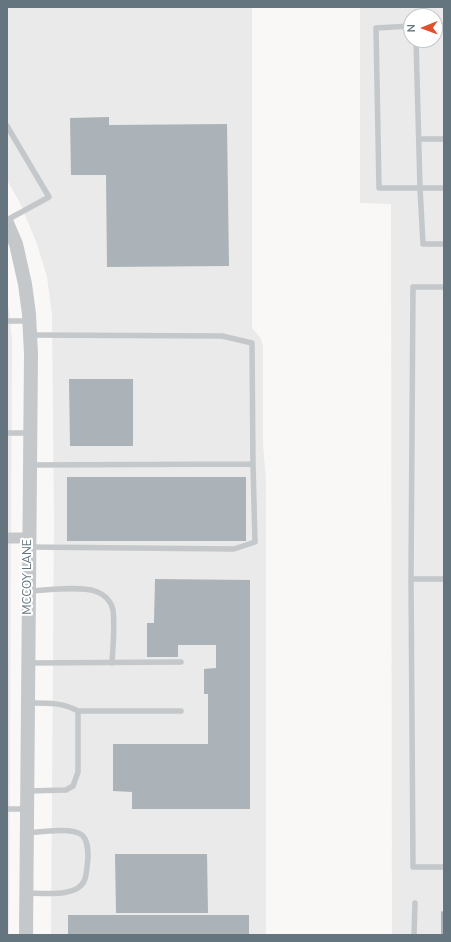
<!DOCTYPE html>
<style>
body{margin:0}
#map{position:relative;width:451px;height:942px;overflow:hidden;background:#f9f8f6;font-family:"Nunito Sans",sans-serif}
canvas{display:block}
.frame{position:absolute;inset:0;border:8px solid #647580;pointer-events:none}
.north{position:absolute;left:403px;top:8px;width:40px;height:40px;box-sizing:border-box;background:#fff;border:1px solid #c1c8cc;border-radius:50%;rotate:269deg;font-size:11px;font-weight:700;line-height:16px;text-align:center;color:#647580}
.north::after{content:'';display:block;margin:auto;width:14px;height:18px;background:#e0522f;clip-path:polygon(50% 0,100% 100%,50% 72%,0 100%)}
</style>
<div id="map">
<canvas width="451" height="942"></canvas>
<div class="frame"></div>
<div class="north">N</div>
</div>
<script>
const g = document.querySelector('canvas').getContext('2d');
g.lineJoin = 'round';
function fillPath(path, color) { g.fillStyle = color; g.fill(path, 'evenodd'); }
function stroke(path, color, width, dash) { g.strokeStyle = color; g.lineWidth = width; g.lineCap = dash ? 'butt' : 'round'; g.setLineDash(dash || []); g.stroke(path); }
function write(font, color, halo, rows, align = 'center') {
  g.font = font + ' "Nunito Sans",sans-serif'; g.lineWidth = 4; g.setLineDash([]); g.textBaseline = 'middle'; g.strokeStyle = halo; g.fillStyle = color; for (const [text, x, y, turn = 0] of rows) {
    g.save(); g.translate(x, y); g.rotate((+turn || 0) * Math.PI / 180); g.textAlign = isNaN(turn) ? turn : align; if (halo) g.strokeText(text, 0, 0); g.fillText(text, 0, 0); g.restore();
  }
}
fillPath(new Path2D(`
 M7 7H252V328L260 337 263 345V443L266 481V935H51L54 520 52 314 47 277 37 244 20 203 7 180Z
 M360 7H444V935H392L391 204 360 203ZM411 16H435V40H411Z
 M7 303 9 310 12 339 9 935H7Z`), '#e9eae9');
fillPath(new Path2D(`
 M109 117V125L227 124 229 266 107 267 106 175H71L70 118Z
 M69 379H133V446H70Z
 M67 477H246V541H67Z
 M155 579 250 580V809H132V792L113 791V744H208V694H204V669L216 668V645H178V657H147V623H154Z
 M115 854H207L208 913H116Z
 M441 911 444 912V935H441Z
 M68 915H249V935H68Z`), '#abb3b8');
stroke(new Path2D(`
 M435 25H444
 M411 26 376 28 379 188H444
 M416 40 420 188 423 244H444
 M7 126 49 197 7 220
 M419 139H444
 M444 287H413L411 579 413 867H444
 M7 321H29
 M31 335 222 336 252 343 253 464
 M7 433H30
 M29 547 234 549 255 542 253 464 30 465
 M411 579H444
 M30 591C47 590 80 586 95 591 104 594 111 601 113 610 115 627 113 646 112 663
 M28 663 181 662
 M28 703C45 703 62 702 78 711
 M27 791 66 790 73 786 78 772V711H181
 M7 809H27
 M27 893C43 893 79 898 85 879 87 872 87 864 88 858 88 851 88 840 82 835 72 827 40 832 27 833
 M414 935 415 903`), '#c4c8cb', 5.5);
stroke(new Path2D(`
 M7 538H29`), '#c4c8cb', 11);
stroke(new Path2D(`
 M7 223 16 244 25 284 29 314 31 354 26 935`), '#c4c8cb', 14);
write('12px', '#647580', '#fff', [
 ["MCCOY LANE",28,577,-90]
]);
</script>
